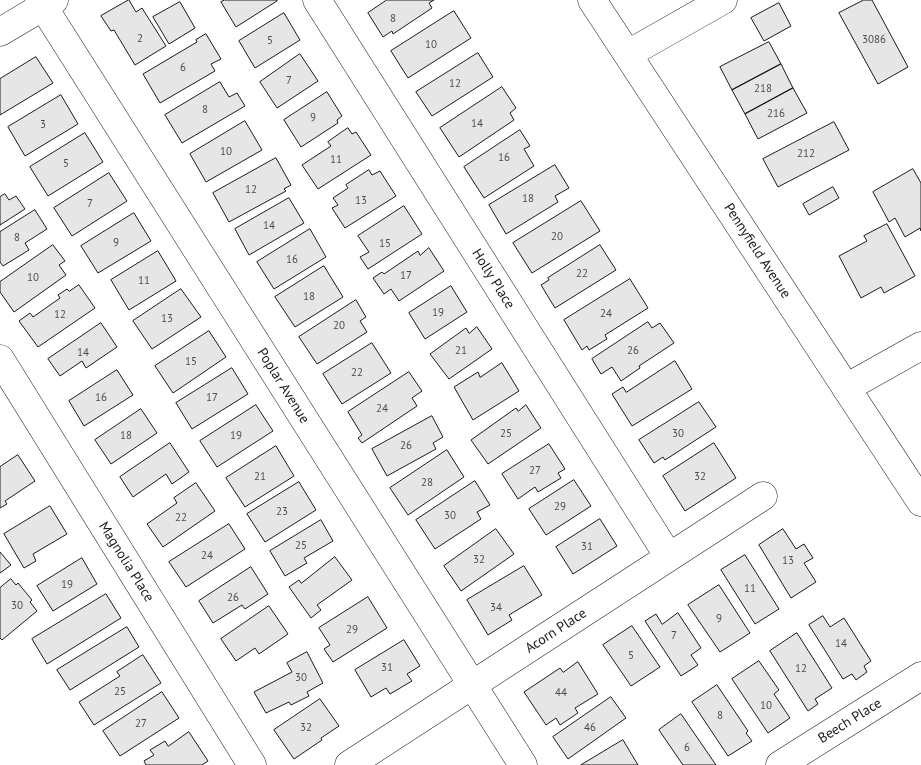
<!DOCTYPE html>
<style>
body{margin:0}
canvas{display:block;background:#fff}
</style>
<canvas width="921" height="765"></canvas>
<script>
const g = document.querySelector('canvas').getContext('2d');
g.lineJoin = 'round';
function fillPath(path, color) { g.fillStyle = color; g.fill(path, 'evenodd'); }
function stroke(path, color, width, dash) { g.strokeStyle = color; g.lineWidth = width; g.lineCap = dash ? 'butt' : 'round'; g.setLineDash(dash || []); g.stroke(path); }
function write(font, color, halo, rows, align = 'center') {
  g.font = font + ' "PT Sans",sans-serif'; g.lineWidth = 4; g.setLineDash([]); g.textBaseline = 'middle'; g.strokeStyle = halo; g.fillStyle = color; for (const [text, x, y, turn = 0] of rows) {
    g.save(); g.translate(x, y); g.rotate((+turn || 0) * Math.PI / 180); g.textAlign = isNaN(turn) ? turn : align; if (halo) g.strokeText(text, 0, 0); g.fillText(text, 0, 0); g.restore();
  }
}
const building = new Path2D(`
 M129 0 136 12 142 8 166 46 135 65 114 30 111 31 101 16Z
 M225 0H277V1L236 27 221 2Z
 M387 0H434L429 3 432 8 393 34 392 31 383 37 368 13Z
 M864 0H872L908 67 878 84 839 13Z
 M180 2 195 28 169 44 153 17Z
 M779 3 791 26 764 41 751 18Z
 M454 11 471 38 408 78 391 51Z
 M284 13 300 40 255 68 239 41Z
 M206 34 221 59 211 64 215 71 160 103 143 74 197 42 196 40Z
 M769 42 781 64 732 90 720 67Z
 M478 53 493 77 432 116 416 92Z
 M300 54 318 81 277 108 260 82Z
 M36 57 53 83 0 115V79Z
 M781 64 793 88 745 114 732 90Z
 M220 82 229 97 237 93 245 106 182 143 165 115Z
 M502 87 516 108 510 113 514 120 459 157 440 128Z
 M793 88 807 113 758 139 745 114Z
 M327 92 342 116 337 120 338 123 301 147 284 120Z
 M61 95 78 124 25 156 8 127Z
 M245 121 262 150 206 182 190 154Z
 M834 122 849 150 778 187 763 159Z
 M348 128 352 134 356 132 371 155 318 189 302 165 331 146 328 142Z
 M520 130 530 146 524 149 534 166 484 198 464 167Z
 M85 133 103 162 48 196 30 167Z
 M276 158 291 185 284 189 286 191 229 222 213 193Z
 M555 165 569 188 555 196 558 202 506 234 489 205Z
 M913 169 921 183V231L920 228 905 237 895 218 889 222 873 192Z
 M369 170 372 175 380 171 396 196 345 228 332 208 338 205 333 198 348 188 346 185Z
 M109 173 127 201 72 236 54 208Z
 M833 187 839 198 809 215 803 204Z
 M5 194 9 200 16 196 25 209 0 225V197Z
 M289 198 304 223 249 255 235 229Z
 M581 201 600 231 532 273 513 243Z
 M404 206 422 234 368 269 360 257 369 252 358 236Z
 M35 210 47 229 25 243 29 250 3 266 0 262V232Z
 M134 213 151 241 98 273 81 246Z
 M887 224 915 276 884 293 881 287 861 298 839 256 867 241 864 236Z
 M310 229 326 257 274 289 257 262Z
 M53 245 65 261 59 265 66 275 14 312 0 292V282Z
 M600 245 616 270 555 308 541 285 549 280 548 278Z
 M429 248 444 271 399 301 391 289 384 294 373 278 382 272 384 274 418 251 420 255Z
 M158 251 176 281 129 310 111 280Z
 M324 266 343 297 295 327 275 297Z
 M630 279 648 308 605 335 607 339 589 350 587 346 582 350 564 320Z
 M79 285 95 308 38 347 19 321 30 313 33 317 60 298 58 295 67 289 69 291Z
 M451 286 467 312 425 339 409 313Z
 M181 289 201 317 152 349 133 321Z
 M356 300 366 317 360 321 367 332 317 364 299 337Z
 M648 322 652 328 660 323 674 343 639 366 640 368 621 381 612 367 601 374 592 359Z
 M101 323 117 347 86 368 82 361 60 376 48 359Z
 M477 327 492 349 449 379 430 354 466 328 469 333Z
 M209 331 226 357 173 393 155 366Z
 M372 343 391 373 342 404 323 374Z
 M675 361 692 389 632 426 612 394 623 387 626 392Z
 M502 363 519 391 473 420 454 387 478 372 480 377Z
 M232 368 248 394 192 429 176 403Z
 M117 370 133 395 84 426 69 401Z
 M409 372 422 391 412 398 417 406 362 443 358 438 362 435 348 412Z
 M699 402 716 427 665 460 663 457 654 463 639 440Z
 M256 405 273 431 217 467 200 441Z
 M526 405 541 428 488 464 471 440 516 408 518 411Z
 M141 409 157 433 111 464 95 440Z
 M432 416 443 437 433 443 436 449 387 476 372 449Z
 M170 443 189 472 172 484 166 474 133 497 120 477Z
 M714 443 736 478 685 511 663 476Z
 M549 444 565 469 558 473 561 478 538 492 535 487 518 499 502 474Z
 M276 446 294 476 245 507 226 478Z
 M447 450 464 477 408 515 390 488Z
 M18 455 35 481 5 501 7 504 0 508V467Z
 M574 480 591 506 546 535 529 509Z
 M475 481 490 505 477 512 481 519 435 549 416 520Z
 M299 482 316 510 265 542 247 514Z
 M196 483 215 511 163 547 147 524 177 503 174 498Z
 M50 506 67 534 33 554 36 561 24 568 4 534Z
 M600 519 617 546 573 574 556 547Z
 M321 520 333 541 304 558 307 563 285 576 270 551Z
 M229 524 245 549 186 587 169 562Z
 M496 529 514 554 461 591 444 566Z
 M783 529 796 549 804 544 813 558 804 563 816 582 791 598 759 545Z
 M0 552 11 565 0 573Z
 M745 555 779 609 755 624 721 570Z
 M335 557 352 580 317 605 321 610 311 618 289 587 299 580 301 583Z
 M82 558 97 584 53 611 37 586Z
 M524 566 542 595 509 615 512 620 488 635 467 600Z
 M251 567 268 594 245 609 242 605 213 623 199 601Z
 M11 579 16 585 18 583 32 600 30 602 37 611 2 640 0 638V588Z
 M719 585 750 633 720 652 688 605Z
 M106 594 121 618 47 664 32 639Z
 M368 597 387 628 333 662 324 649 330 645 319 628Z
 M269 606 288 634 259 654 255 648 236 661 221 639Z
 M678 613 701 648 691 655 698 665 681 676 645 621 656 614 662 624Z
 M823 616 830 627 844 618 871 661 864 666 867 672 856 680 852 674 843 679 809 625Z
 M632 626 660 667 631 686 603 645Z
 M127 627 139 647 70 690 57 670Z
 M797 633 832 688 815 699 818 704 808 711 770 651Z
 M404 640 420 666 407 674 412 681 390 694 386 688 371 697 355 670Z
 M307 652 323 683 307 692 309 696 291 705 289 702 266 713 254 692 292 672 287 663Z
 M143 655 161 683 94 725 79 702 120 676 117 672Z
 M759 661 779 690 774 694 790 718 768 733 732 679Z
 M578 662 598 694 575 708 578 713 560 725 556 718 546 725 524 692 560 668 563 672Z
 M717 685 748 731 746 733 752 741 728 756 692 702Z
 M162 692 179 718 120 756 103 731Z
 M611 697 626 718 568 759 553 737Z
 M320 699 339 726 321 738 322 740 294 759 274 730Z
 M681 714 716 765H683L659 730Z
 M189 732 208 761 202 765H146L144 761 154 755 150 750 165 741 168 746Z
 M623 740 638 765H581Z`);
fillPath(building, '#e6e6e6');
stroke(building, '#1a1a1a', 1);
const street = new Path2D(`
 M39 0 523 765
 M317 0 669 557
 M0 32 54 0
 M628 54 723 0
 M0 359 252 765
 M846 388 921 346
 M349 765 763 496
 M780 765 921 676`);
const secondary = new Path2D(`
 M592 0 921 502`);
stroke(street, '#1a1a1a', 29);
stroke(secondary, '#1a1a1a', 29);
stroke(street, '#fff', 28);
stroke(secondary, '#fff', 28);
write('11px', '#4d4d4d', null, [
 ["8",393,19],
 ["2",140,39],
 ["3086",874,40],
 ["5",270,41],
 ["10",431,45],
 ["6",183,68],
 ["7",289,81],
 ["12",455,84],
 ["218",763,89],
 ["8",205,110],
 ["216",776,114],
 ["9",313,118],
 ["14",477,124],
 ["3",43,125],
 ["10",226,152],
 ["212",806,154],
 ["16",504,158],
 ["11",336,160],
 ["5",66,164],
 ["12",251,190],
 ["18",528,199],
 ["13",361,201],
 ["7",90,204],
 ["14",269,226],
 ["20",557,237],
 ["8",17,238],
 ["9",116,243],
 ["15",385,244],
 ["16",292,260],
 ["22",582,274],
 ["17",406,276],
 ["10",33,278],
 ["11",144,281],
 ["18",309,297],
 ["19",438,313],
 ["24",606,314],
 ["12",60,315],
 ["13",167,319],
 ["20",339,326],
 ["21",461,351],
 ["26",633,351],
 ["14",83,353],
 ["15",191,362],
 ["22",357,373],
 ["16",101,398],
 ["17",212,398],
 ["24",382,409],
 ["25",506,434],
 ["30",678,434],
 ["18",126,436],
 ["19",236,436],
 ["26",406,446],
 ["27",535,471],
 ["21",260,477],
 ["32",700,477],
 ["28",427,483],
 ["29",560,507],
 ["23",282,512],
 ["30",450,516],
 ["22",181,518],
 ["25",301,546],
 ["31",587,547],
 ["24",207,556],
 ["32",479,560],
 ["13",788,561],
 ["19",67,585],
 ["11",750,589],
 ["26",233,598],
 ["30",17,606],
 ["34",496,608],
 ["9",719,619],
 ["29",352,630],
 ["7",674,636],
 ["14",841,644],
 ["5",631,656],
 ["31",387,668],
 ["12",801,669],
 ["30",301,678],
 ["25",120,692],
 ["44",561,693],
 ["10",766,706],
 ["8",720,716],
 ["27",141,724],
 ["32",306,728],
 ["46",590,728],
 ["6",687,748]
]);
write('14px', '#1a1a1a', '#fff', [
 ["Pennyfield Avenue",757,251,57],
 ["Holly Place",493,279,58],
 ["Poplar Avenue",283,386,58],
 ["Magnolia Place",126,562,58],
 ["Acorn Place",556,631,-33],
 ["Beech Place",850,721,-32]
]);
</script>
